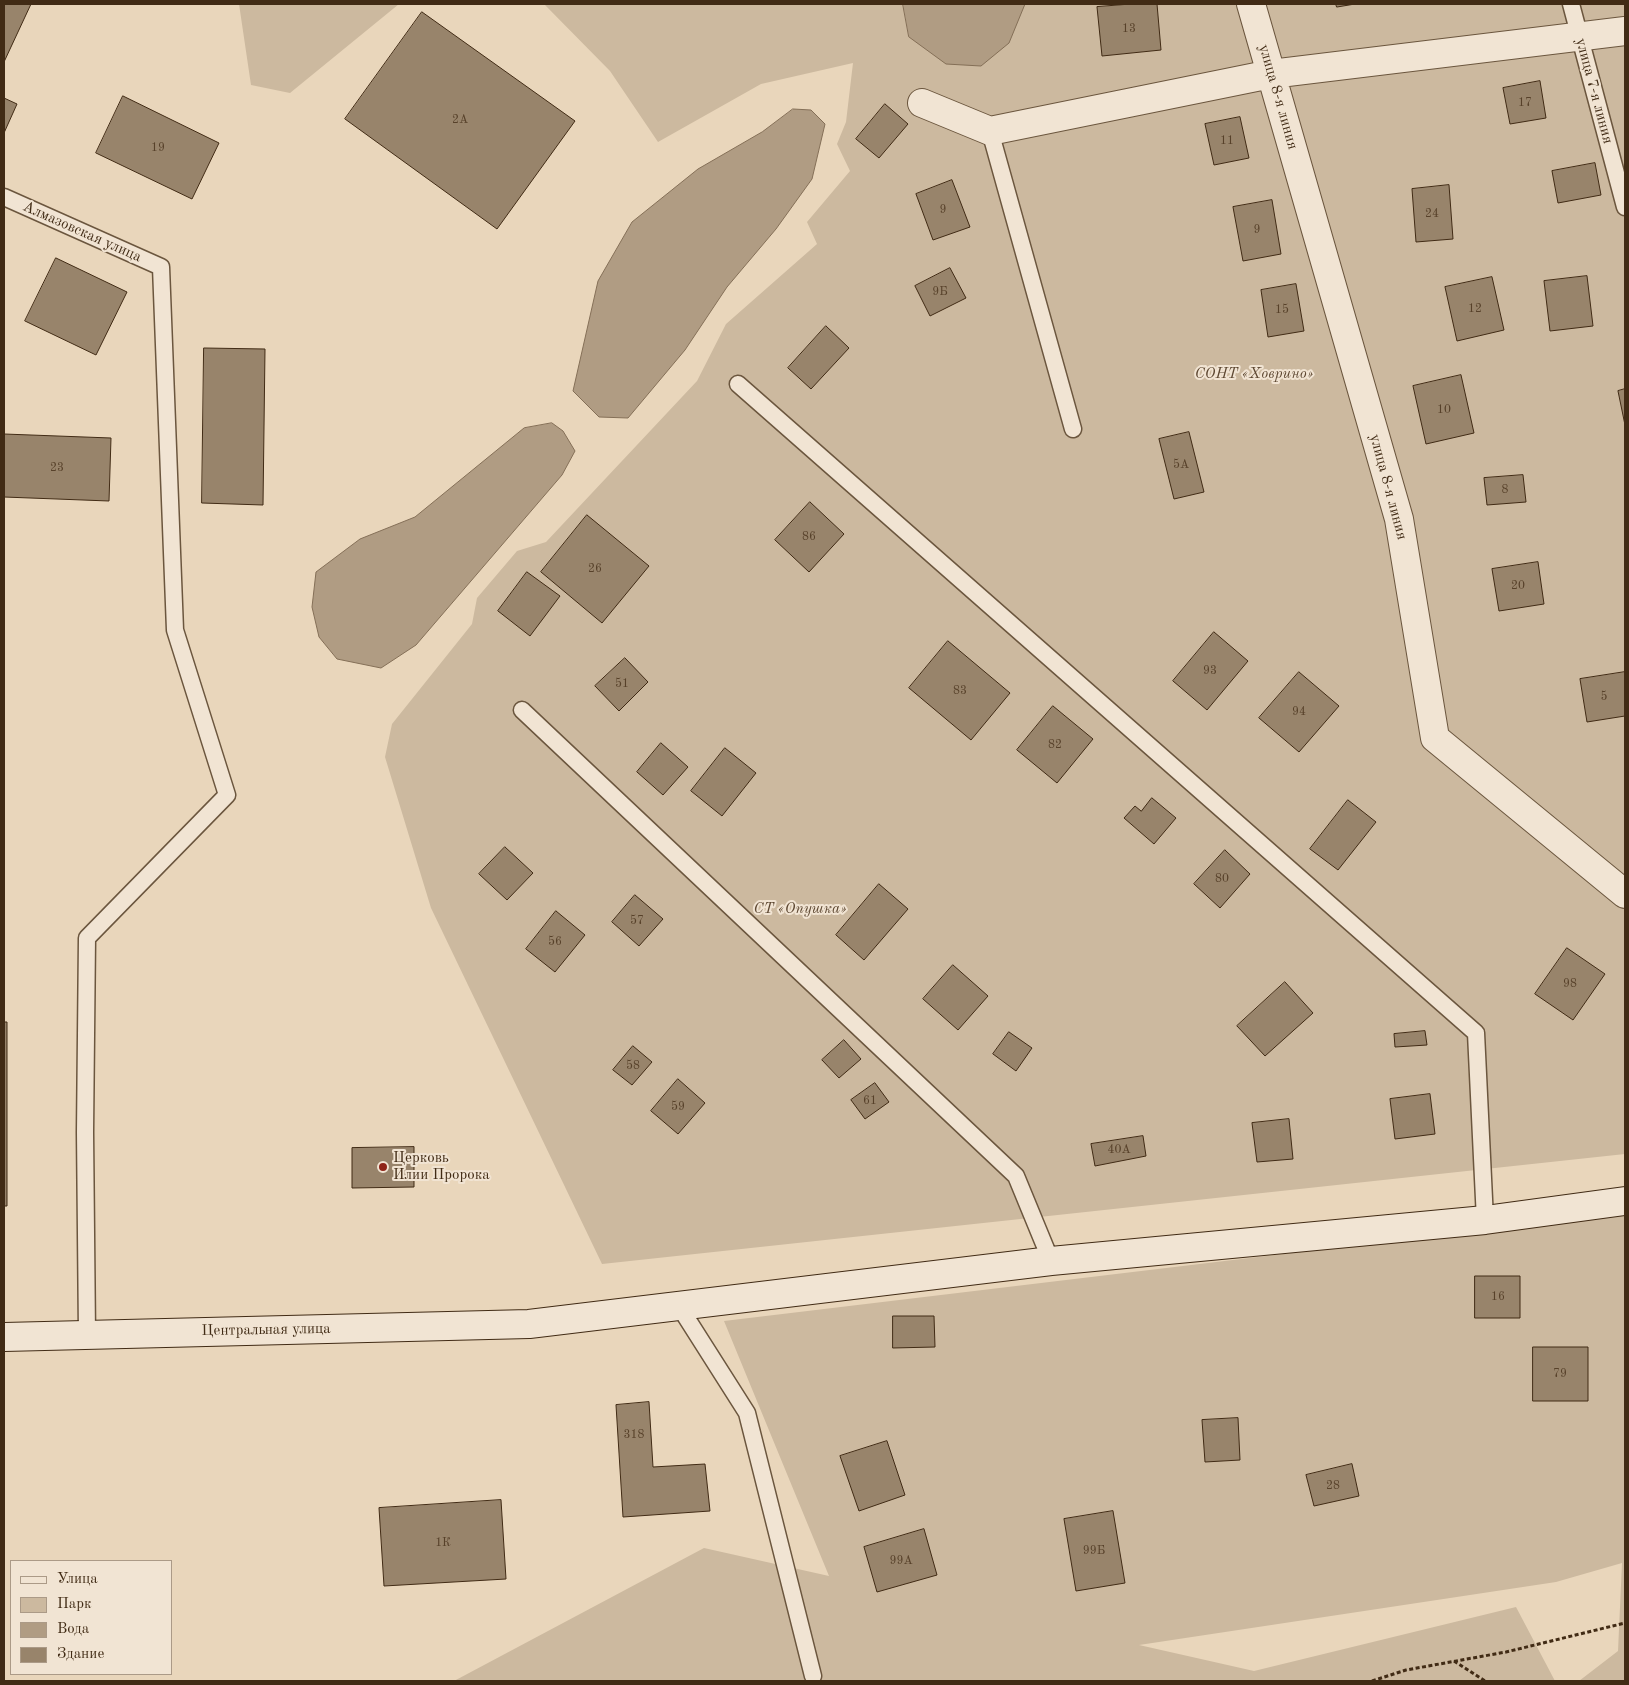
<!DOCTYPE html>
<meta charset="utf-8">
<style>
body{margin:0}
#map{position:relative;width:1629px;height:1685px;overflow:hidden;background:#e9d6bb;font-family:"Old Standard TT",serif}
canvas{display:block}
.frame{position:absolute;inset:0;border:5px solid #412b15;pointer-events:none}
.legend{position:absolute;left:10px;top:1560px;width:162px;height:115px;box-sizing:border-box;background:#f1e4d3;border:1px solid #ab9a87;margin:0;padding:6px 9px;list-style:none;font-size:15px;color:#412b15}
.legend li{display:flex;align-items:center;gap:10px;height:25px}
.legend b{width:25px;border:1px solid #ab9a87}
</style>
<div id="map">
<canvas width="1629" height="1685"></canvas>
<div class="frame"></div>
<ul class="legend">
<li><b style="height:6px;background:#f1e4d3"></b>Улица</li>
<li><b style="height:14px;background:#ccb99f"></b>Парк</li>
<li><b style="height:14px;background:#b09c83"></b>Вода</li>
<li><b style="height:14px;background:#98846b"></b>Здание</li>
</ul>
</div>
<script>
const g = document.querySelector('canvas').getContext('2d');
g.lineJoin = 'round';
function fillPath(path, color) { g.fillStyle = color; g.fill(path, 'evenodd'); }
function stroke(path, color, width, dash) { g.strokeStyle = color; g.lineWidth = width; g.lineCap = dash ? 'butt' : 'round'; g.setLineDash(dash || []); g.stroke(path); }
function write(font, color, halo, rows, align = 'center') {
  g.font = font + ' "Old Standard TT",serif'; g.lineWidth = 4; g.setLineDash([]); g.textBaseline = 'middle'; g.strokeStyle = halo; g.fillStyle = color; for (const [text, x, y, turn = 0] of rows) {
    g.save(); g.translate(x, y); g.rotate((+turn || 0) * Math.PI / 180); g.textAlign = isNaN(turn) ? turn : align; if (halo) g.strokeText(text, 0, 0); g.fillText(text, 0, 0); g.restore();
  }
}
fillPath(new Path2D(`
 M239 4H399L290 93 251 85Z
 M544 4H1625V1154L602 1264 431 908 385 757 392 724 472 624 477 598 517 551 546 542 697 381 726 324 817 244 807 222 850 171 837 144 846 122 853 63 761 84 658 142 610 71Z
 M1625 1213V1681H1579L1618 1651 1622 1563 1556 1582 1139 1645 1254 1671 1516 1607 1555 1681H454L704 1548 829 1576 724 1321Z`), '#ccb99f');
const water = new Path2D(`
 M903 4H1025L1009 43 981 66 946 64 909 37Z
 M793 109 811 110 825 124 812 179 776 229 727 287 685 350 628 418 599 417 573 391 598 281 632 222 698 169 762 132Z
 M552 423 563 431 575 451 562 475 416 645 381 668 337 659 319 637 312 607 316 572 360 539 415 517 524 428Z`);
fillPath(water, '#b09c83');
stroke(water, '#846f57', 1);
const building = new Path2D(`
 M4 4H31L4 62Z
 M1131 4H1157L1161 50 1102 56 1097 7Z
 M1336 4H1355L1337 7Z
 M422 12 575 121 497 229 345 119Z
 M1540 81 1546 118 1510 124 1503 88Z
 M123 96 219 143 192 199 96 153Z
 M4 98 17 104 4 133Z
 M885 104 908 124 879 158 856 139Z
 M1240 117 1249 158 1214 165 1205 124Z
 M1595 163 1601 195 1558 203 1552 171Z
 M952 180 970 227 933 240 916 194Z
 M1449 185 1453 239 1416 242 1412 189Z
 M1272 200 1281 254 1243 261 1233 207Z
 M56 258 127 292 96 355 25 321Z
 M950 268 966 298 930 316 915 286Z
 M1587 276 1593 326 1550 331 1544 281Z
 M1492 277 1504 330 1457 341 1445 287Z
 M1296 284 1304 331 1268 337 1261 290Z
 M826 326 849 348 811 389 788 368Z
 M204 348 265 349 263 505 202 503Z
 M1461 375 1474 433 1426 444 1413 386Z
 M1625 389V425L1618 391Z
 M1189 432 1204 492 1174 499 1159 439Z
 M4 434 111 438 109 501 4 497Z
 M1523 475 1526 502 1487 505 1484 478Z
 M810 502 844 534 809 572 775 540Z
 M587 515 649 566 602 623 541 572Z
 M1538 562 1544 604 1499 611 1492 569Z
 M527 572 560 596 530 636 498 611Z
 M1214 632 1248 661 1207 710 1173 681Z
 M948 641 1010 693 971 740 909 688Z
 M625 658 648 682 619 711 595 686Z
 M1299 672 1339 706 1299 752 1259 718Z
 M1625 672V716L1587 722 1580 679Z
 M1053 706 1093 739 1057 783 1017 750Z
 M661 743 688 767 663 795 637 772Z
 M725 748 756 773 722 816 691 791Z
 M1152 798 1176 818 1154 844 1124 818 1135 806 1141 811Z
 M1348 800 1376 822 1338 870 1310 849Z
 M505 847 533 873 507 900 479 874Z
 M1225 850 1250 874 1220 908 1194 884Z
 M879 884 908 909 864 960 836 935Z
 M635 895 663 919 639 946 612 922Z
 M556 911 585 935 555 972 526 949Z
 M1567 948 1605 974 1573 1020 1535 994Z
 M953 965 988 996 958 1030 923 999Z
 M1285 982 1313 1013 1265 1056 1237 1026Z
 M4 1022H7V1206H4Z
 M1425 1031 1427 1045 1395 1047 1394 1034Z
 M1009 1032 1032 1048 1016 1071 993 1054Z
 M844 1040 861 1059 839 1078 822 1060Z
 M633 1046 652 1062 632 1085 613 1070Z
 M678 1079 705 1103 678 1134 651 1111Z
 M875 1083 889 1102 865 1119 851 1100Z
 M1430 1094 1435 1134 1395 1139 1390 1099Z
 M1289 1119 1293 1159 1257 1162 1252 1123Z
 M1143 1136 1146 1156 1095 1166 1091 1144Z
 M414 1147V1187L352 1188V1148Z
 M1475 1276H1520V1318H1475Z
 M893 1316H934L935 1347 893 1348Z
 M1533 1347H1588V1401H1533Z
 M649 1402 653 1467 705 1464 710 1511 623 1517 616 1405Z
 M1238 1418 1240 1460 1205 1462 1202 1420Z
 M887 1441 905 1495 859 1511 840 1456Z
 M1352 1464 1359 1496 1314 1506 1306 1475Z
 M501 1500 506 1579 384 1586 379 1508Z
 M1113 1511 1125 1583 1076 1591 1064 1519Z
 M924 1529 937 1575 877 1592 864 1547Z`);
fillPath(building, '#98846b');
stroke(building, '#412b15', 1);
const lane = new Path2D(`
 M1571 4 1625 207
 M990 131 1073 429
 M4 197 161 267 175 630 227 795 87 938 85 1132 87 1335
 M738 384 1476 1033 1485 1220
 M522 710 1016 1176 1051 1261
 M679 1306 747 1413 813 1676`);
const street = new Path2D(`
 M1251 4 1399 519 1435 738 1625 894
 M922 103 990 131 1271 74 1625 31`);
const secondary = new Path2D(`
 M4 1337 529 1324 1051 1261 1485 1220 1625 1201`);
stroke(lane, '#6b563e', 19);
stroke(street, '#6b563e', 30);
stroke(secondary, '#412b15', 30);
stroke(new Path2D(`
 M1454 1661 1485 1681
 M1372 1681 1406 1670 1506 1652 1625 1623`), '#412b15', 3, [4, 2.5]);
stroke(lane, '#f1e4d3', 16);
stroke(street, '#f1e4d3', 28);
stroke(secondary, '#f1e4d3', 28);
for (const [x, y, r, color] of [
 [383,1167,5,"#8f2418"]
]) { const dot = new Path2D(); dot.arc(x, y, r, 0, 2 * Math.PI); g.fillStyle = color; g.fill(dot); stroke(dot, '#f1e4d3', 2); }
write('12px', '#57412a', null, [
 ["13",1129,29],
 ["17",1525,103],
 ["2А",460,120],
 ["11",1227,141],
 ["19",158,148],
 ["9",943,210],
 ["24",1432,214],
 ["9",1257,230],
 ["9Б",940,292],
 ["12",1475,309],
 ["15",1282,310],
 ["10",1444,410],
 ["5А",1181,465],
 ["23",57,468],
 ["8",1505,490],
 ["86",809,537],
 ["26",595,569],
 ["20",1518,586],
 ["93",1210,671],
 ["51",622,684],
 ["83",960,691],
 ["5",1604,697],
 ["94",1299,712],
 ["82",1055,745],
 ["80",1222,879],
 ["57",637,921],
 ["56",555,942],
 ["98",1570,984],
 ["58",633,1066],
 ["61",870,1101],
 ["59",678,1107],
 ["40А",1119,1150],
 ["16",1498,1297],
 ["79",1560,1374],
 ["318",634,1435],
 ["28",1333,1486],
 ["1К",443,1543],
 ["99Б",1094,1551],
 ["99А",901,1561]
]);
write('15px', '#412b15', '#f1e4d3', [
 ["улица 7-я линия",1594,91,75],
 ["улица 8-я линия",1278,97,74],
 ["Алмазовская улица",82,232,24],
 ["улица 8-я линия",1388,487,75],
 ["Центральная улица",266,1330,-1]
]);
write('italic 15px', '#5d4731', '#f1e4d3', [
 ["СОНТ «Ховрино»",1254,374],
 ["СТ «Опушка»",800,909]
]);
write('15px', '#412b15', '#f1e4d3', [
 ["Церковь",393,1158],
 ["Илии Пророка",393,1175]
], 'left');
</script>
